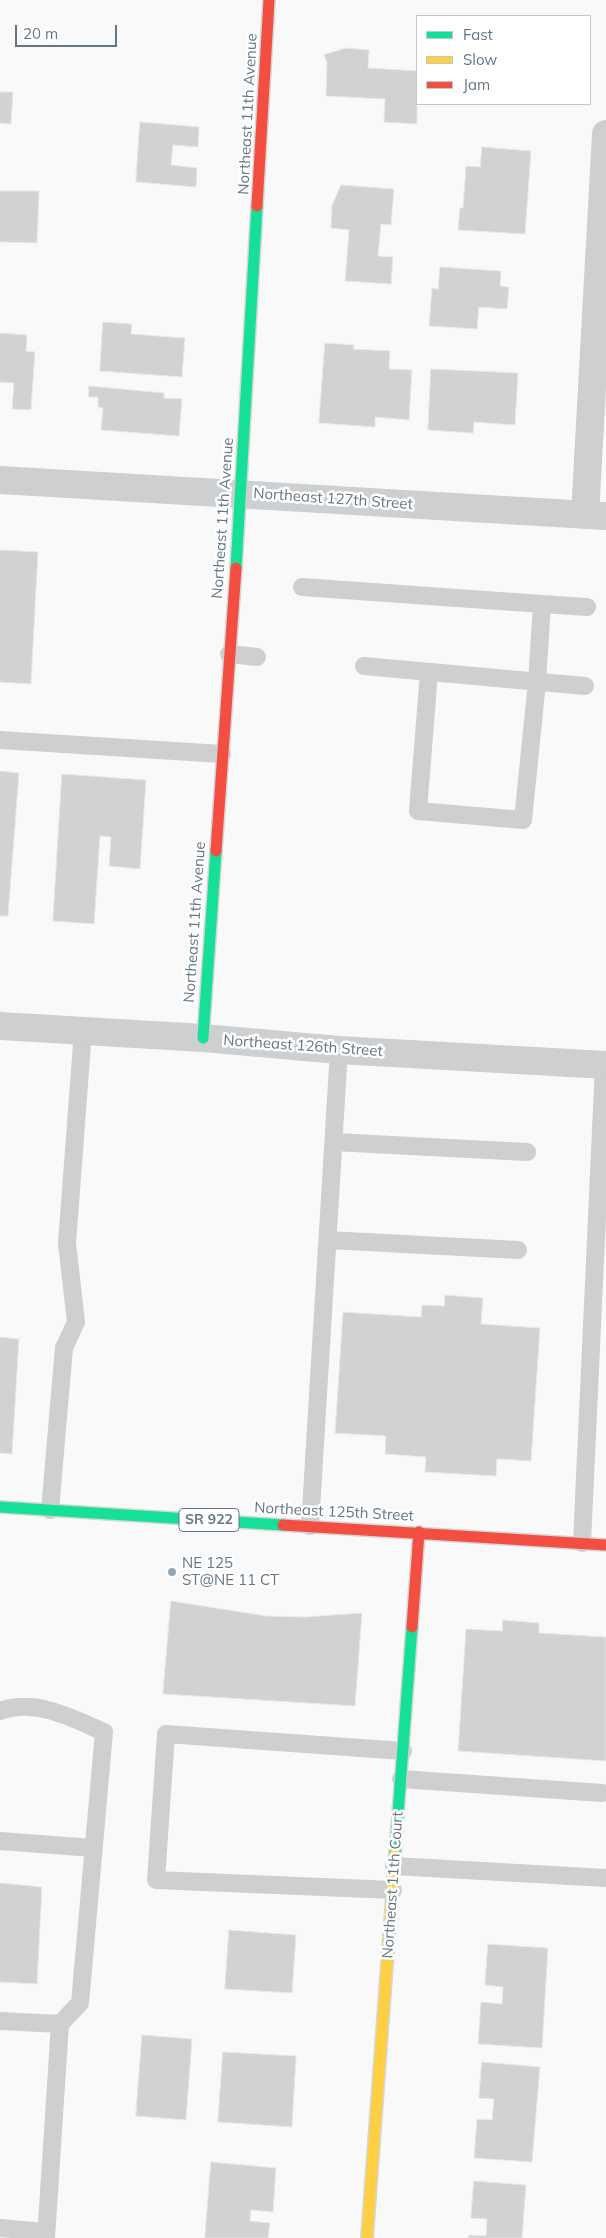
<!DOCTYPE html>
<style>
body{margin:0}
#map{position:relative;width:606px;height:2238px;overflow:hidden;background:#f9f9f9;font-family:Mulish,sans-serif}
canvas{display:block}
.legend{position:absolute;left:416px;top:15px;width:175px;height:90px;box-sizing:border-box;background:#fff;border:1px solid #c1c8cd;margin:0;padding:6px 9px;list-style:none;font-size:15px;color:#657683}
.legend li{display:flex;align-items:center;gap:10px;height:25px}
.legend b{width:25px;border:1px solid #c1c8cd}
.scale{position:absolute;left:15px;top:25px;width:102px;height:22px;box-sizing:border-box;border:2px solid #657683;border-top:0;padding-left:6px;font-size:15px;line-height:18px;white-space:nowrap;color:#657683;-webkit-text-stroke:4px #fff;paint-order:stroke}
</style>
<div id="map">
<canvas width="606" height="2238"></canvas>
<ul class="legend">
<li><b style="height:6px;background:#16e098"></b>Fast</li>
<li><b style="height:6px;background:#ffcf43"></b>Slow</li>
<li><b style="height:6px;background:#f24e42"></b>Jam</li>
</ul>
<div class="scale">20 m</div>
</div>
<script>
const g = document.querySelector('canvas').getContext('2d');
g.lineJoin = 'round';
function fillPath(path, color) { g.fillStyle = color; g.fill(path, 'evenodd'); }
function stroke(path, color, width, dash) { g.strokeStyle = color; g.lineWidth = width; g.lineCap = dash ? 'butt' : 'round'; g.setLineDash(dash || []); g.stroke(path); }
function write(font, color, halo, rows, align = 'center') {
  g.font = font + ' Mulish,sans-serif'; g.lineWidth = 5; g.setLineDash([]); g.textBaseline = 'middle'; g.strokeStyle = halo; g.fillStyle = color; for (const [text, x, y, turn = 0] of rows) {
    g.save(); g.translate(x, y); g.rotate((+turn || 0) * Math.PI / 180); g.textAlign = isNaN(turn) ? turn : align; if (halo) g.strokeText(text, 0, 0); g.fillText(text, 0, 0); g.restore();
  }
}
const building = new Path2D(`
 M346 48 369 50 368 68 417 71V124L384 122 385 99 326 96 327 62 324 55Z
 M0 92H13L11 124 0 123Z
 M140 122 199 127 198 147 173 145 171 165 197 168 196 187 136 182Z
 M482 147 531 151 525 234 458 230 460 208H463L466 166 480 167Z
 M341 185 394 189 391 225 381 224 378 256 393 257 391 284 345 281 349 230 331 228 332 206Z
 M0 191H39L37 243 0 242Z
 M440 267 501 271 500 286 509 287 507 309 479 307 477 329 429 326 432 288 438 289Z
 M103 322 132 324 131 334 185 338 182 377 100 371Z
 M0 333 27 335 26 351 35 352 31 410 12 409 14 383 0 382Z
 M325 343 354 345 353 349 390 351 389 369 412 370 409 420 375 417V427L319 423Z
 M431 369 518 373 515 425 474 422 473 433 428 430Z
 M89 386 164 393V398L182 399 179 436 101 430 103 408 98 407V397H89Z
 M0 550 38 552 31 684 0 682Z
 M0 771 19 773 8 916H0Z
 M62 774 146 780 140 869 109 866 111 837 100 836 94 924 53 921Z
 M445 1295 483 1298 481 1324 540 1328 531 1461 497 1459 496 1476 425 1472 426 1457 385 1454 386 1436 335 1433 343 1312 421 1317 422 1305 444 1306Z
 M0 1337 19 1339 12 1454 0 1453Z
 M171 1601 266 1616 305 1617 362 1613 355 1706 163 1694Z
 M503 1620 539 1623V1633L606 1637V1761L458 1751 466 1629 502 1631Z
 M0 1883 42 1887 37 1984 0 1982Z
 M229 1930 296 1935 292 1993 225 1989Z
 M488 1944 548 1948 542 2048 478 2044 481 2002 502 2004 503 1987 485 1985Z
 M142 2035 192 2039 186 2120 136 2116Z
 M223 2052 296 2056 292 2127 218 2122Z
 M482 2062 540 2067 532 2162 474 2158 477 2119 492 2120 494 2099 479 2098Z
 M211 2162 276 2168 273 2212 251 2210 250 2221 270 2223 268 2238H205Z
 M474 2181 526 2185 522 2238H468L469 2235 486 2236 487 2219 471 2218Z`);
fillPath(building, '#d0d2d3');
stroke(building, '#e8e8e8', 1);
const fast = new Path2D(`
 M236 568 257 206
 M203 1038 216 851
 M0 1507 283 1525
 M395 1854 412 1627`);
const slow = new Path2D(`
 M367 2238 395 1854`);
const jam = new Path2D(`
 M257 206 269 0
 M216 851 236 568
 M283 1525 606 1545
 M412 1627 419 1532`);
stroke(fast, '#d5d6d7', 14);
stroke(slow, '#d5d6d7', 14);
stroke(jam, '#d5d6d7', 14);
stroke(new Path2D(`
 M302 587 542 604 537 682 523 820 418 811 429 672
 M542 604 587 607
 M229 654 257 657
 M364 666 585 686
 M0 740 222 754
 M334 1142 527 1152
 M328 1240 518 1250
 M50 1510 64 1348 76 1322 67 1243 83 1031
 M310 1526 339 1050
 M582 1543 604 1065
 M0 1711C35 1698 72 1718 104 1732L80 2003 60 2024
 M401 1779 602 1793
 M0 1841 93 1848
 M394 1866 606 1878
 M393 1890 156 1880 166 1734 403 1751
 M0 2021 60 2024 46 2238
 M0 2228 46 2232`), '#cecfd0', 18);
stroke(new Path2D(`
 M0 480 606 516
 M585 515 606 134
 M0 1026 203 1038 339 1050 606 1065`), '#cecfd0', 28);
stroke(fast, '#16e098', 11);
stroke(slow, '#ffcf43', 11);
stroke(jam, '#f24e42', 11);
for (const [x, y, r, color] of [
 [172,1572,5,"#99a4ac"]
]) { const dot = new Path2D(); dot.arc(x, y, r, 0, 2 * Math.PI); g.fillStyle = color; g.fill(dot); stroke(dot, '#fff', 2); }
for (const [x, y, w] of [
 [209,1520,60]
]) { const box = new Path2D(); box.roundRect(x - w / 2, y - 11.5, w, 23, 4); g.fillStyle = '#fff'; g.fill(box); stroke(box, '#657683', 1); }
write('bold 14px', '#657683', null, [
 ["SR 922",209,1520]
]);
write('15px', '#657683', '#fff', [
 ["Northeast 11th Avenue",248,114,-87],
 ["Northeast 127th Street",333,499,4],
 ["Northeast 11th Avenue",223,518,-86],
 ["Northeast 11th Avenue",195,922,-86],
 ["Northeast 126th Street",303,1046,4],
 ["Northeast 125th Street",334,1512,3],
 ["Northeast 11th Court",393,1885,-86]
]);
write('15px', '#657683', '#fff', [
 ["NE 125",182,1563],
 ["ST@NE 11 CT",182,1580]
], 'left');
</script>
